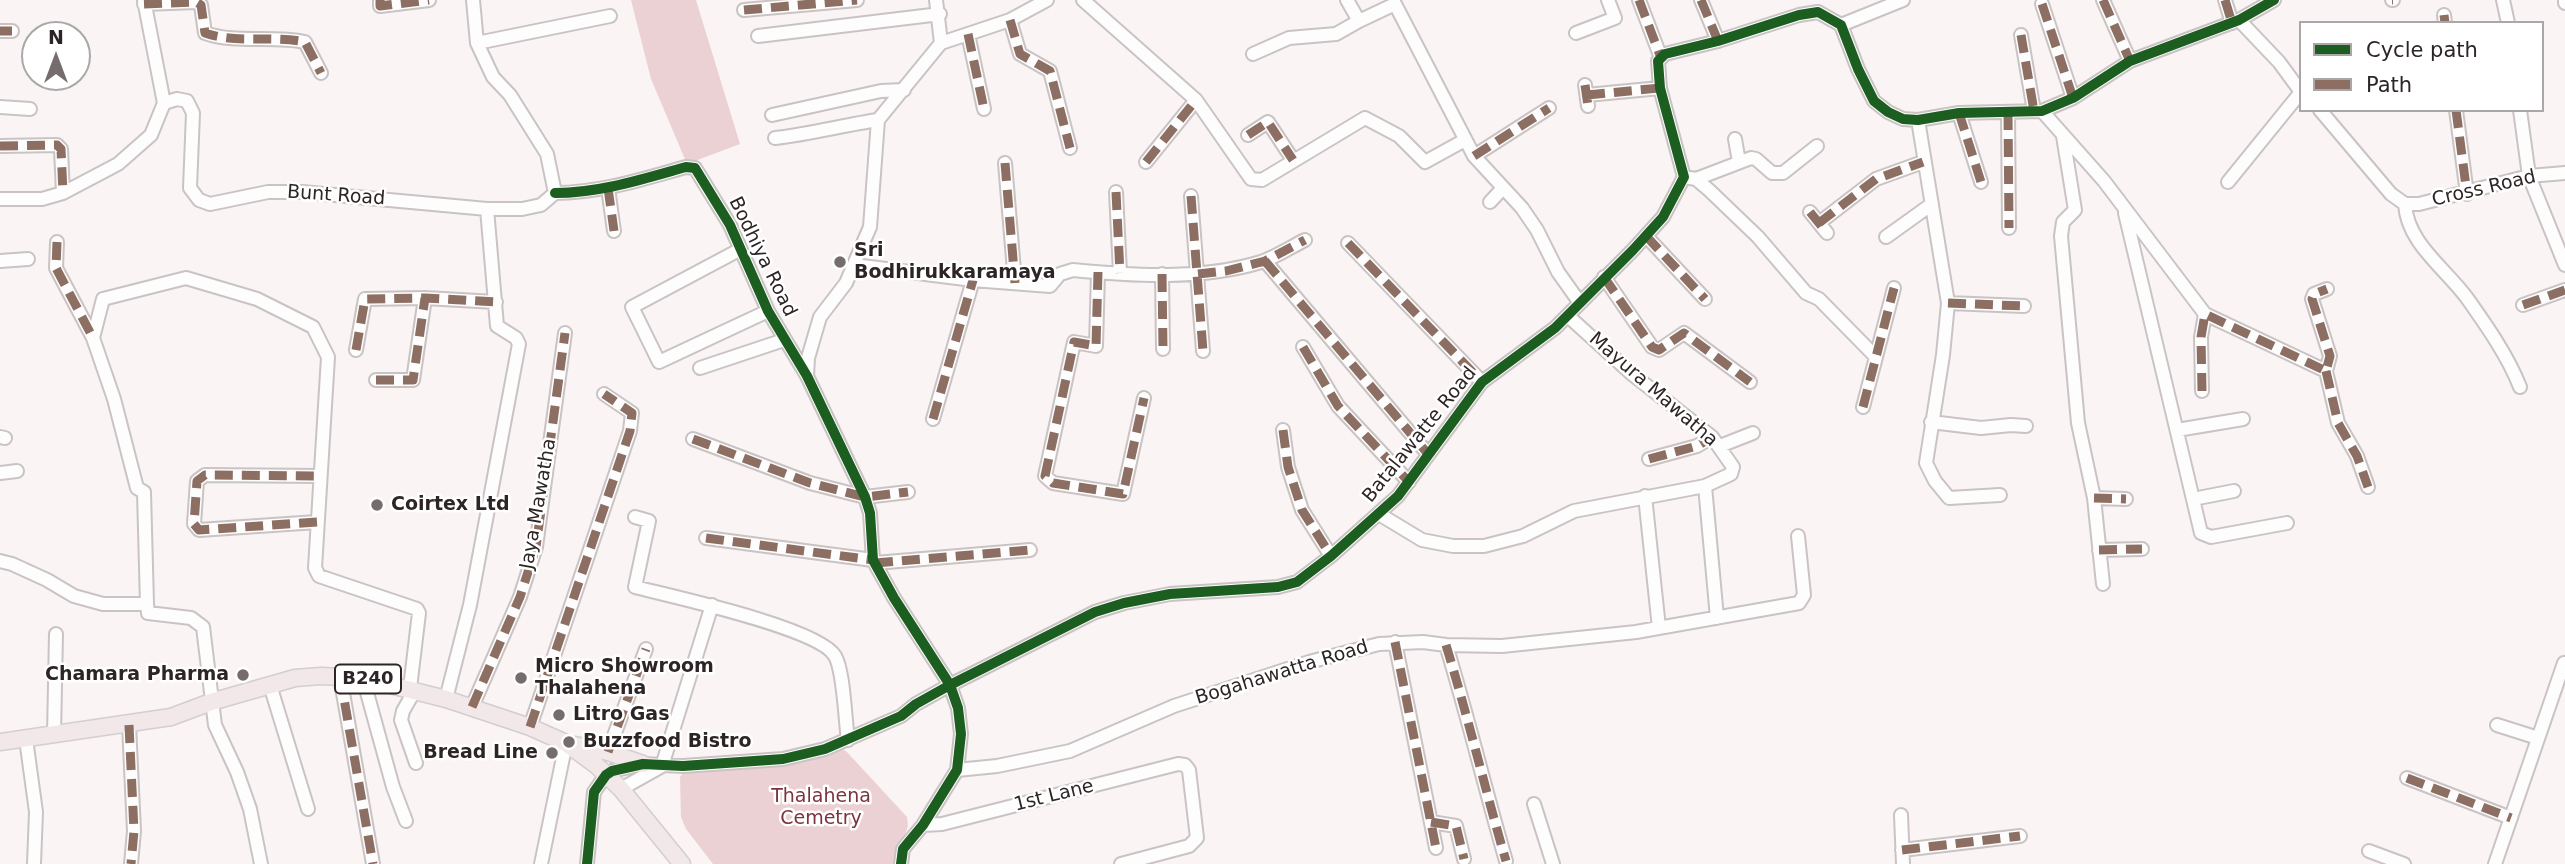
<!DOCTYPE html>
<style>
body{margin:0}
#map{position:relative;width:2565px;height:864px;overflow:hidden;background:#faf4f4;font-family:"DejaVu Sans",sans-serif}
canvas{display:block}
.legend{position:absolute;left:2299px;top:21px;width:245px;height:91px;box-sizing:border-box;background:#fff;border:2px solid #aba7a8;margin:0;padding:9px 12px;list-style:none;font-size:21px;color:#2d2425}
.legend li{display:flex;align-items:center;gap:14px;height:35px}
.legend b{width:35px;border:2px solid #aba7a8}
.north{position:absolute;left:21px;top:21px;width:70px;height:70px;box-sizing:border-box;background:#fff;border:2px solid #aba7a8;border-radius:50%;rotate:0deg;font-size:19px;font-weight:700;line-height:28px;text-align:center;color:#2d2425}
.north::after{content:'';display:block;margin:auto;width:24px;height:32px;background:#756d6d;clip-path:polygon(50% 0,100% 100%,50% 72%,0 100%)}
</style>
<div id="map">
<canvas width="2565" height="864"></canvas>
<ul class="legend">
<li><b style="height:9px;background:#1b5e20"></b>Cycle path</li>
<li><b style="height:9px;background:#8d6e63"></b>Path</li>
</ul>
<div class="north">N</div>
</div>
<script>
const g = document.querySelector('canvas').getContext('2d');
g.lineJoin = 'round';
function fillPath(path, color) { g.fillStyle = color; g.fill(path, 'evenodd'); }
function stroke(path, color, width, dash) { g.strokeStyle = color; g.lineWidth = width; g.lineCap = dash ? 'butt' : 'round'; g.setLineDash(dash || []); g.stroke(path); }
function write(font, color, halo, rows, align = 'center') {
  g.font = font + ' "DejaVu Sans",sans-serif'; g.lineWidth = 5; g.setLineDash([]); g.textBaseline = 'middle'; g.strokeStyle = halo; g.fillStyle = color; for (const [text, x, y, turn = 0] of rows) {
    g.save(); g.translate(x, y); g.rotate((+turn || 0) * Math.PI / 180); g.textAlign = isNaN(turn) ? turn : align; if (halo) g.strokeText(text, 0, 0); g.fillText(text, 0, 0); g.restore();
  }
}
fillPath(new Path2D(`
 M631 0H696L740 144 687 164 651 79Z
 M837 748 846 751 907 817 908 826 895 864H713L686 829 681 817 680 777 687 768Z`), '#ebd1d3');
const minor = new Path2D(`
 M380 0V6L429 0
 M473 0 477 43 493 77 510 95 547 154 555 193
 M1083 0 1196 100 1251 179 1262 180 1365 118 1399 136 1425 162 1465 140
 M1347 0 1359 21 1395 4 1474 156 1522 208 1537 230 1558 272 1580 303
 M1639 0 1661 58
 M1701 0 1718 41
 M2103 0 2130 61
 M2225 0 2232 23
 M2392 0H2393
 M2503 0 2508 23
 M2565 0V3
 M144 4 196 2 201 5 205 33C236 44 272 35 305 42L321 73
 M2042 4 2073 98
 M744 10 857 0
 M2444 15 2445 23
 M1010 20 1020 54 1050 71 1070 148
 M2239 20 2279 62 2301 92
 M1841 25 1903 0
 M0 31H12
 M1576 33 1615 18 1608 0
 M968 34 984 109
 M2021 35 2034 111
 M758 36 940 14
 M477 43 610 16
 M941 43 1010 20 1047 0
 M1253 54 1289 38 1336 34 1359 21
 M1585 85 1588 106
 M1587 95 1660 88
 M164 103 177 99 187 101 193 113 190 188 199 200 210 204 268 192H302L487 209H522L541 205 555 193
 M0 107 30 109
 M2320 110 2391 194 2405 204H2419L2529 176 2565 173
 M2456 110 2467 194
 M2520 110 2529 176 2565 265
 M2042 111 2104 181 2205 314 2326 371 2330 356 2312 299 2314 294 2327 289
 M2008 112 2009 228
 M1959 113 1981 182
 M772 115 881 91 904 90
 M1918 120 1948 303 1943 355 1926 463 1935 481 1949 498 2000 495
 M1248 135 1268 122 1293 160
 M2063 136 2075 210 2063 222 2061 236 2078 423 2094 498 2103 584
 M775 138C810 134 844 125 878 120
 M1735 139 1739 162
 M0 146 57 145 61 149 63 193
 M1474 156 1549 108
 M1146 162 1196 100
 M1005 163 1015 283
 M1684 177 1696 179 1709 190 1758 237 1806 293 1819 299 1875 356
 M1696 179 1751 158 1756 159 1772 173H1783L1817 146
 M2228 182 2301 92
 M608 188 614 231
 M1116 192 1120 273
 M555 193C600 193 643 179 686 167L695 168 730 225 768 311 807 376 865 497 870 513 873 560 894 598 950 685 958 708 961 734 957 770 923 825 903 849 901 864
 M1191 196 1203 351
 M0 199H42L63 193 118 164 151 135 164 103 144 0
 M1490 202 1503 188
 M2405 204C2407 243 2445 268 2467 298 2486 325 2508 356 2520 387
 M1810 212 1827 233
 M2125 213 2201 533 2211 537 2287 523
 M1819 223 1876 179 1923 162
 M1646 236 1705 299
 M1886 237 1932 204
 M57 242 56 268 93 338 114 399 137 488 144 492 147 604
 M1348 243 1482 382
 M739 250 632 307 659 362 768 311
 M0 261 28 259
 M1265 261 1428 454
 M854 265 973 280 1050 286 1060 274 1073 270C1134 276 1202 280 1261 262 1276 257 1291 247 1305 240
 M1098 272 1096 346 1074 342 1045 476 1053 483 1123 494 1144 398
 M1162 274 1163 349
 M1604 277 1652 347 1659 350 1684 333 1750 382
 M1948 303 2024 306
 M2523 305 2565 290
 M93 338 103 299 186 278 257 299 313 327 328 357 315 568 319 576 417 609 419 613 410 688
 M1303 347 1338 406 1409 482
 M356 350 365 299 425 298 496 302
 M700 368 784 340
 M2326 371 2338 423 2357 456 2368 487
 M807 376 808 358 820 317 846 283 870 227 878 120 941 43 936 0
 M376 380H413L425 298
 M2202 391 2201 337 2205 314
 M1863 407 1894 288
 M933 419 973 280
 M1931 422 1981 428 2011 425 2026 426
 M1283 430 1288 467 1302 510 1331 556
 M2177 430 2243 419
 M0 437 5 438
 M693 439 810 483 865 497 908 492
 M1720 446 1753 433
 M1649 459 1697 446 1712 437
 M0 473 17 471
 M1705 486 1717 618
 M1645 496 1659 628
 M2094 498 2126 499
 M2193 499 2234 491
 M1379 514 1422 540 1453 546H1484L1523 536 1574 511 1705 486 1731 474 1733 467 1712 437 1632 374 1568 316
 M635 517 649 521 635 587C670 596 819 628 835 656 844 671 845 720 848 740
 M317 522 199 530 194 524 197 481 205 475 320 476
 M706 538 873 560
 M2099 550 2142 549
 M0 561 12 564 47 580 74 596 103 604H147L148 613 191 618 203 627 215 725 237 772 250 809 261 864
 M875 563 1030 550
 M1395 642 1436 848
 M1446 645C1468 717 1485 789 1506 861
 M340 676 373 864
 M363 678 393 787 406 821
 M270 685 308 809
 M415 690 403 711 401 720 416 763
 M446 699 470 605 519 344 516 338 497 326 487 209
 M472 707 520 597 536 547 565 333
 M129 725 134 831 131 864
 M2497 725 2538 738
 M530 727 630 431 632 413 604 394
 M54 735 56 634
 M26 739 36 812 34 864
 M608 752 646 649
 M957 770 997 766 1070 751 1174 706 1309 662 1379 644 1423 642 1446 645 1502 646 1636 632 1799 603 1804 595 1798 536
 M2407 778 2511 818
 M621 789 662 766 712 605
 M1534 804 1553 864
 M1901 815 1903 864
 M1431 822 1456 826 1464 859
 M923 825 942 824 1178 764 1185 765 1189 770 1197 838 1189 846 1121 864
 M1902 850 2020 836
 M2369 851 2404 864
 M541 864 566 743
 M587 864 594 792 606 775 612 771 643 764 683 766 783 759 825 749 901 716 916 704 950 685 1095 612 1124 603 1170 594 1278 587 1297 582 1331 556 1398 496 1482 382 1555 328 1633 250 1663 217 1684 177 1660 88 1658 61 1665 54 1718 41 1799 15 1818 12 1841 25 1858 69 1874 101 1888 112 1903 119 1918 120 1959 113 2042 111 2073 98 2130 61 2239 20 2274 0
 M2495 864 2564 663`);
const major = new Path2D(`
 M0 742 171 717 211 702 295 678 321 676 363 678 446 699 530 727 566 743 596 765 621 789 682 864
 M575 745 608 752 643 764`);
stroke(minor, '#cac3c4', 16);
stroke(major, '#d3cfcf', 19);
stroke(minor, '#fefdfd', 12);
stroke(major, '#f2e7e9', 16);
stroke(new Path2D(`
 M380 0V6L429 0
 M1639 0 1661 58
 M1701 0 1718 41
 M2103 0 2130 61
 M2225 0 2232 23
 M2392 0H2393
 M144 4 196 2 201 5 205 33C236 44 272 35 305 42L321 73
 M2042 4 2073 98
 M744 10 857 0
 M2444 15 2445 23
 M1010 20 1020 54 1050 71 1070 148
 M0 31H12
 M968 34 984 109
 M2021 35 2034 111
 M1585 85 1588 106
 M1587 95 1660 88
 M2456 110 2467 194
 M2008 112 2009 228
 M1959 113 1981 182
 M1248 135 1268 122 1293 160
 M0 146 57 145 61 149 63 193
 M1474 156 1549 108
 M1146 162 1196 100
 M1005 163 1015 283
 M608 188 614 231
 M1116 192 1120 273
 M1191 196 1203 351
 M1810 212 1827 233
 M1819 223 1876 179 1923 162
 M1646 236 1705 299
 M57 242 56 268 93 338
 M1348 243 1482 382
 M1265 261 1428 454
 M1098 272 1096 346 1074 342 1045 476 1053 483 1123 494 1144 398
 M1162 274 1163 349
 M1198 274 1226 271 1265 261 1305 240
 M1604 277 1652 347 1659 350 1684 333 1750 382
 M1948 303 2024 306
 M2523 305 2565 290
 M1303 347 1338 406 1409 482
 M356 350 365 299 425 298 496 302
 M2326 371 2338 423 2357 456 2368 487
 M376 380H413L425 298
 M2202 391 2201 337 2205 314 2326 371 2330 356 2312 299 2314 294 2327 289
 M1863 407 1894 288
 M933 419 973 280
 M1283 430 1288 467 1302 510 1331 556
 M693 439 810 483 865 497 908 492
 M1649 459 1697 446 1712 437
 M2094 498 2126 499
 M317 522 199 530 194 524 197 481 205 475 320 476
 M706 538 873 560
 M2099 550 2142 549
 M875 563 1030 550
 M1395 642 1436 848
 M1446 645C1468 717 1485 789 1506 861
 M340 676 373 864
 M472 707 520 597 536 547 565 333
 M129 725 134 831 131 864
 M530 727 630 431 632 413 604 394
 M608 752 646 649
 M2407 778 2511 818
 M1431 822 1456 826 1464 859
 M1902 850 2020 836`), '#8d6e63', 9, [18, 9]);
stroke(new Path2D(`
 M555 193C600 193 643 179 686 167L695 168 730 225 768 311 807 376 865 497 870 513 873 560 894 598 950 685 958 708 961 734 957 770 923 825 903 849 901 864
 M587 864 594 792 606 775 612 771 643 764 683 766 783 759 825 749 901 716 916 704 950 685 1095 612 1124 603 1170 594 1278 587 1297 582 1331 556 1398 496 1482 382 1555 328 1633 250 1663 217 1684 177 1660 88 1658 61 1665 54 1718 41 1799 15 1818 12 1841 25 1858 69 1874 101 1888 112 1903 119 1918 120 1959 113 2042 111 2073 98 2130 61 2239 20 2274 0`), '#1b5e20', 10);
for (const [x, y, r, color] of [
 [840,262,7,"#756d6d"],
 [377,505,7,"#756d6d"],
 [243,675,7,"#756d6d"],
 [521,678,7,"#756d6d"],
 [559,715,7,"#756d6d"],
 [569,742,7,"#756d6d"],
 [552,753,7,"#756d6d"]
]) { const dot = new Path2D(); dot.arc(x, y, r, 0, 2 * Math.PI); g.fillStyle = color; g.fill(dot); stroke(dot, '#fff', 2.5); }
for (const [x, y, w] of [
 [368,679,66]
]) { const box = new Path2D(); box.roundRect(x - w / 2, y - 14.5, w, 29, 5); g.fillStyle = '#fff'; g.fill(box); stroke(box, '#2d2425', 2); }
write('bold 18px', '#2d2425', null, [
 ["B240",368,679]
]);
write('19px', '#2d2425', '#fff', [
 ["Cross Road",2484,189,-13],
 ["Bunt Road",336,196,4],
 ["Bodhiya Road",762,257,64],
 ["Mayura Mawatha",1653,390,41],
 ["Batalawatte Road",1420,435,-51],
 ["Jaya Mawatha",539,504,-80],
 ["Bogahawatta Road",1282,673,-17],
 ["1st Lane",1054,796,-14]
]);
write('bold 19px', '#2d2425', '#fff', [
 ["Sri",854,251],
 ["Bodhirukkaramaya",854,273],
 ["Coirtex Ltd",391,505],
 ["Micro Showroom",535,667],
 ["Thalahena",535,689],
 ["Chamara Pharma",229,675,"right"],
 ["Litro Gas",573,715],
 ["Buzzfood Bistro",583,742],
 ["Bread Line",538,753,"right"]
], 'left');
write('19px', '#7c333f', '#fff', [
 ["Thalahena",821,797],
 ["Cemetry",821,819]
]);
</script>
